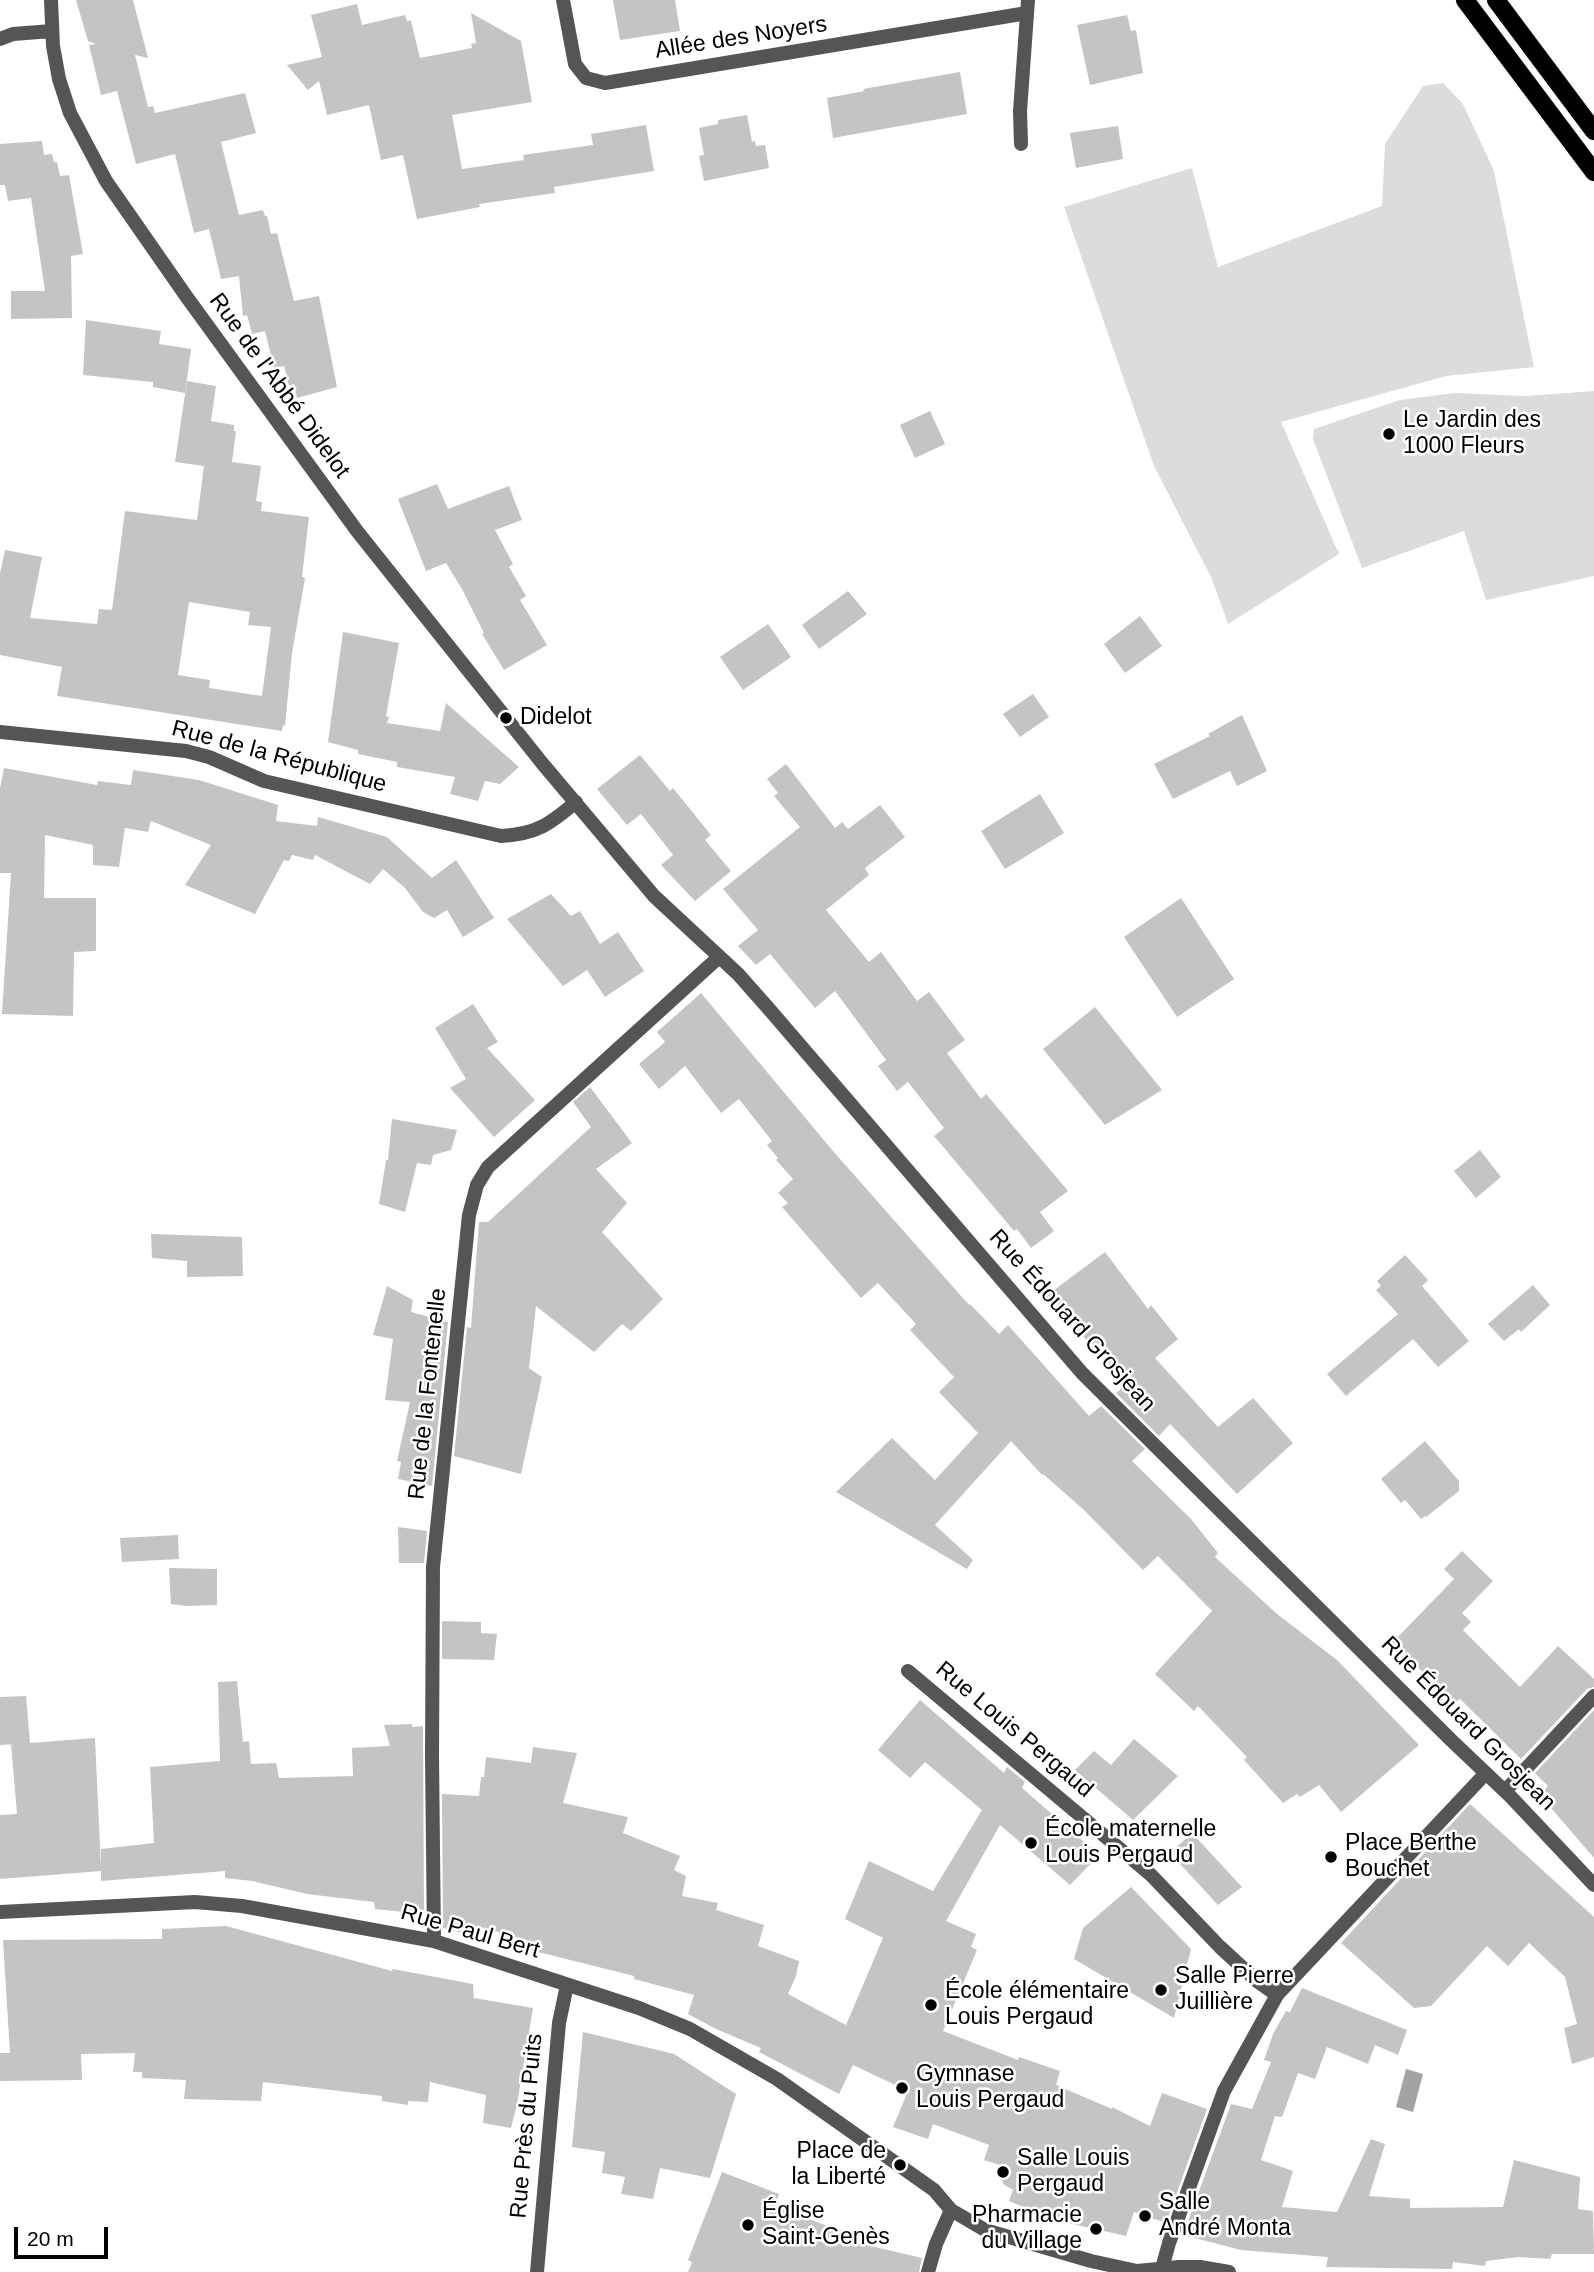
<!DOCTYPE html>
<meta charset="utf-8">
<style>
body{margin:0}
#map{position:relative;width:1594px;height:2272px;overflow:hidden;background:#fff;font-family:Arial,sans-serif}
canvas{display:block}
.scale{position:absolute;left:14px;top:2227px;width:94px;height:32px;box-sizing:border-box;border:4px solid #000;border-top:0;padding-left:9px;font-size:21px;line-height:24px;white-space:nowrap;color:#000;-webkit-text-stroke:5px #fff;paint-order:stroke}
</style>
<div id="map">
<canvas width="1594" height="2272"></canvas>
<div class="scale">20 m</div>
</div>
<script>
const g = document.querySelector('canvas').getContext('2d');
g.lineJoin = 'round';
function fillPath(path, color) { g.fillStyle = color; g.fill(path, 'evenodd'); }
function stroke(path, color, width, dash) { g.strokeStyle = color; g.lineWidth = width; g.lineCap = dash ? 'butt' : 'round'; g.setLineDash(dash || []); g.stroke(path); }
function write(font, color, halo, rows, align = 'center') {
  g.font = font + ' Arial,sans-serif'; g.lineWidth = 5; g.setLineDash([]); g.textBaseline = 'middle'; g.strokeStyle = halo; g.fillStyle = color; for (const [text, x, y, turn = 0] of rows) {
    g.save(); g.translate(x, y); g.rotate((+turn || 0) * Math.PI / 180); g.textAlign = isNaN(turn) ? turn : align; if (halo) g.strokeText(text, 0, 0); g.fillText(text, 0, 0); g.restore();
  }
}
fillPath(new Path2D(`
 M1443 83 1463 104 1494 171 1534 367 1446 376 1281 422 1339 554 1228 624 1211 577 1154 466 1064 207 1192 168 1218 267 1382 206 1385 144 1423 86Z
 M1594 391V576L1486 600 1464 531 1362 568 1313 439 1314 429 1400 400 1455 393 1526 396Z`), '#dcdcdc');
fillPath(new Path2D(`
 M1406 2069 1423 2074 1413 2112 1396 2107Z`), '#a3a3a3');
fillPath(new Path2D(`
 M76 0H133L148 58 135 55 148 107 153 106 155 113 245 93 256 133 221 142 239 215 263 210 265 216H267L271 234 277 233 294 301 319 296 337 387 297 398 294 384 289 386 284 366 274 368 265 331 252 334 247 315 243 316 239 276 221 279 209 229 194 233 175 154 136 164 117 91 101 95 89 45 96 44 88 41Z
 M613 0H675L680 31 620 40Z
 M357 4 362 25 405 15 407 21H411L420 58 472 48 471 44 476 43 471 13 521 41 532 102 452 115 462 169 524 160 523 155 593 145 591 134 646 125 654 171 554 187 555 193 479 204 480 207 417 219 403 155 381 160 369 105 327 115 319 81 308 90 287 65 322 57 311 15Z
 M1127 15 1131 31 1136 30 1143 73 1090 85 1077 25Z
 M960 72 967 114 833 138 827 98 864 91 863 89Z
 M747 115 752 142 755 141 756 146 765 145 769 168 704 181 699 156 704 155 699 128 718 124V120Z
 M1118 126 1123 159 1076 168 1070 133Z
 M42 141 44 155 52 154 54 162H57L60 176 69 175 83 254 71 256 72 318 11 319V291H45L31 198 8 201 5 185H0V144Z
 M86 320 161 331 159 344 191 349 185 393 153 387V382L83 375Z
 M187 381 216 386 211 421 234 425V431H236L232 462 261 466 256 501 262 502 261 511 309 517 302 577 305 578 292 653 285 726 283 725 282 731 57 696 62 667 0 655V573L5 550 42 557 30 618 97 624 99 609 112 610 125 511 197 520 204 466 175 462ZM189 602 250 612 248 625 271 627 262 696 209 688 210 680 178 675Z
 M930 411 945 444 915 458 900 425Z
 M437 484 448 509 509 486 522 520 495 530 513 564 509 567 526 596 520 600 547 645 504 670 482 634 484 633 462 589 446 563 426 571 398 499Z
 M848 591 867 614 819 649 802 625Z
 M1140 616 1162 646 1125 673 1104 644Z
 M768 624 791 657 743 690 720 657Z
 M343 632 399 643 386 716 389 717 387 723 440 731 446 703 519 767 500 784 485 781 478 801 450 794 455 777 397 767V762L358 754V750L328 742Z
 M1033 694 1049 717 1020 737 1003 714Z
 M1242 715 1267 771 1237 786 1230 771 1173 799 1154 764 1210 736 1208 734Z
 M640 755 670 791 673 788 711 835 705 840 731 871 695 901 661 865 673 855 641 814 627 825 597 789Z
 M786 764 835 828 842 822 848 829 880 805 905 837 865 868 869 875 826 910 869 962 881 952 917 1001 929 992 965 1040 947 1053 981 1099 986 1094 1068 1191 1040 1212 1054 1231 1031 1248 1017 1229 1014 1231 934 1136 944 1128 908 1082 897 1091 878 1066 886 1060 835 991 815 1008 770 954 756 965 738 946 758 930 723 889 800 827 774 796 778 793 767 779Z
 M4 768 97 785 98 781 131 785 133 770 199 780 278 805 276 821 317 826 318 817 387 837 432 878 456 860 494 918 463 937 447 910 434 918 423 912 405 888 383 869 370 884 315 855 313 860 292 855 289 861 284 860 255 914 185 885 211 845 151 821 148 832 125 828 119 867 93 865V845L45 835 44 898H96V951L74 952 73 1016 2 1014 11 873H0V788Z
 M1040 794 1064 833 1005 869 981 831Z
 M551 894 571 916 580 911 600 944 618 932 644 971 605 997 587 970 563 986 507 919Z
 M1181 898 1234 979 1177 1017 1124 937Z
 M701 993 833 1151 969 1305 970 1304 999 1334 1008 1325 1089 1416 1101 1406 1145 1449 1132 1461 1191 1519 1218 1553 1215 1557 1277 1614 1337 1660 1419 1745 1341 1812 1319 1785 1300 1797 1297 1794 1283 1803 1244 1760 1247 1757 1198 1706 1194 1711 1155 1674 1212 1611 1158 1556 1143 1570 1084 1510 1043 1474 1042 1475 1011 1441 935 1525 973 1560 967 1569 836 1492 892 1438 935 1480 978 1433 939 1392 954 1377 910 1330 916 1324 878 1283 861 1298 782 1207 788 1203 778 1193 793 1179 776 1160 778 1158 767 1145 772 1141 739 1099 721 1113 685 1066 659 1089 639 1064 665 1042 657 1032Z
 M473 1004 498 1042 487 1048 535 1100 494 1137 450 1088 466 1079 435 1028Z
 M1095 1007 1162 1090 1105 1125 1043 1049Z
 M590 1087 632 1143 596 1169 627 1203 602 1232 663 1299 631 1331 622 1324 594 1352 536 1306 529 1368 542 1377 521 1474 454 1456 467 1327 471 1328 479 1222H488L591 1127 573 1102Z
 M392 1119 457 1130 451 1150 433 1155 431 1165 417 1163 405 1212 379 1204 386 1160H388Z
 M1480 1150 1501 1177 1476 1198 1454 1171Z
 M151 1234 242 1237 243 1276 187 1277V1261L152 1258Z
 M1105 1252 1148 1309 1151 1305 1178 1339 1155 1358 1218 1427 1253 1398 1293 1443 1237 1494 1170 1424 1159 1436 1116 1393 1127 1384 1046 1296Z
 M1405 1255 1428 1280 1422 1286 1469 1341 1438 1367 1413 1339 1346 1396 1327 1374 1398 1314 1376 1290 1381 1286 1377 1281Z
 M1533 1285 1550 1305 1521 1332 1519 1329 1504 1341 1488 1324Z
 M387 1286 413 1300 411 1312 448 1322 432 1486 398 1479 401 1462 397 1461 410 1402 385 1400 393 1339 373 1335Z
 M1425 1441 1459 1481V1491L1426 1517 1425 1516 1421 1519 1405 1500 1401 1503 1381 1479Z
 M398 1527 427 1531 424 1563H399Z
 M178 1535 179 1559 122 1562 120 1538Z
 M1462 1551 1493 1581 1462 1613 1471 1622 1463 1630 1520 1687 1558 1646 1594 1679V1687L1587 1689 1521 1759 1460 1699 1454 1704 1393 1642 1454 1579 1444 1569Z
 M169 1568 217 1569V1605L187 1606 171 1604Z
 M442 1621 481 1622V1633L497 1634 494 1660 442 1659Z
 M237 1681 243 1742 249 1741 251 1764 276 1763 279 1778 353 1776 352 1748 390 1746 384 1725 412 1724V1727L423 1726 424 1914 375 1909 374 1902 307 1894 252 1881 225 1878V1871L101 1881V1871L0 1879V1815L17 1814 11 1744H15L0 1745V1697L26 1696 30 1743 95 1738 101 1869V1849L154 1843 150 1767 220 1761 218 1682Z
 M920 1700 1004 1773 1007 1767 1025 1782 1022 1788 1099 1855 1070 1885 1000 1825 946 1921 976 1934 971 1947 977 1950 943 2031 1018 2060 1019 2057 1060 2071 1056 2085 1112 2109V2107L1150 2126 1162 2093 1207 2109 1166 2223 1134 2212 1126 2236 1068 2223 1036 2212 1009 2201 1013 2190 1003 2184 1000 2165 984 2160 989 2145 933 2124 928 2139 893 2127 908 2091 853 2065 839 2094 759 2052 761 2048 716 2029 688 2014 694 1995 634 1979V1976L526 1949 527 1940 480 1927 479 1937 443 1928 442 1794 479 1796 481 1777H484L486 1757 531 1763 533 1747 577 1753 563 1803 628 1817 623 1833 680 1856 674 1870 686 1876 682 1896 718 1903 716 1910 764 1925 758 1946 799 1961 796 1976 788 1994 846 2025 883 1938 845 1919 869 1861 933 1891 982 1810 925 1762 910 1778 878 1750Z
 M1594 1710V1858L1540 1795 1548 1786 1535 1773Z
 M1134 1739 1178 1776 1133 1820 1075 1770 1094 1751 1111 1765Z
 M1470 1804 1594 1917V2057L1572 2064 1564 2028 1577 2024 1565 1977 1529 1943 1508 1966 1487 1946 1431 2006 1414 2008 1341 1943Z
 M1192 1833 1242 1887 1218 1905 1170 1853Z
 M1131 1887 1191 1949 1174 2018 1074 1959 1083 1928Z
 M226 1926 392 1971 393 1969 473 1984 474 1998 533 2008 517 2104 511 2128 483 2123 486 2095 430 2082 428 2102 408 2101V2105L382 2101V2096L263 2082 261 2101 184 2099 186 2080 142 2078V2072H133L135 2053 81 2054 82 2080 0 2081V2053H10L3 1940 162 1939V1929Z
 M1302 1988 1407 2030 1398 2055 1375 2045 1368 2064 1327 2047 1315 2079 1298 2073 1282 2117 1275 2116 1261 2160 1293 2171 1282 2207 1337 2212 1371 2139 1385 2144 1369 2196 1410 2199V2208L1503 2207 1514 2160 1580 2177 1578 2209 1593 2211 1594 2254H1552L1550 2259 1519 2257 1486 2261 1485 2266 1453 2262 1452 2269 1326 2267 1328 2257 1241 2250 1183 2235 1231 2104 1252 2109 1271 2062 1264 2060 1273 2034 1286 2011 1290 2012Z
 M583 2032 674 2054 736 2094 710 2178 660 2168 653 2199 621 2194 625 2177 602 2173 605 2152 572 2147Z
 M722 2172 779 2194 775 2206 843 2232 841 2239 922 2258 919 2272H688L692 2262 688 2260Z`), '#c4c4c4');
const primary = new Path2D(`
 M1465 0 1594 172
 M1496 0 1594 131`);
stroke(primary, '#dbdbdb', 19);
stroke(new Path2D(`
 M51 0 53 46 59 79 70 113 106 181 186 296 357 531 542 763 654 896 738 974 769 1009 1082 1373 1451 1740 1511 1797 1594 1885
 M563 0 575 64 586 78 605 83 1027 13
 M0 39 13 34 52 31
 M1021 144 1020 111 1028 0
 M0 732 186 751 209 757 264 781 501 836C537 834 550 824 576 802
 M908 1671 1151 1875 1220 1947 1257 1981 1277 1995
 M1505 1791 1594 1696
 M0 1912 195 1902 242 1906 434 1941 639 2008 690 2029 777 2079 934 2190 951 2210 985 2230 1091 2261 1137 2271 1179 2267H1200L1229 2272
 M434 1941 432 1755 433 1567 469 1215 477 1185 488 1167 719 957
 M537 2272 559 2023 567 1985
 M928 2272 936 2244 951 2210
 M1161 2272 1169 2243 1224 2091 1277 1995 1486 1773`), '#555', 14);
stroke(primary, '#000', 18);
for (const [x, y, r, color] of [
 [1389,434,7,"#000"],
 [506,718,7,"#000"],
 [1031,1843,7,"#000"],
 [1331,1857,7,"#000"],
 [1161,1990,7,"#000"],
 [931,2005,7,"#000"],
 [902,2088,7,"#000"],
 [900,2165,7,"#000"],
 [1003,2172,7,"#000"],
 [1145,2216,7,"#000"],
 [748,2225,7,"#000"],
 [1096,2229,7,"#000"]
]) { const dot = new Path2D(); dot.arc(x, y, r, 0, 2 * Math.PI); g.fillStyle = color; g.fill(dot); stroke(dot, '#fff', 2.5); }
write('23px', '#000', '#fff', [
 ["Allée des Noyers",741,38,-9],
 ["Rue de l'Abbé Didelot",279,386,54],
 ["Rue de la République",279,757,15],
 ["Rue Édouard Grosjean",1072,1321,48],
 ["Rue de la Fontenelle",428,1394,-84],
 ["Rue Édouard Grosjean",1468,1724,45],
 ["Rue Louis Pergaud",1014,1730,40],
 ["Rue Paul Bert",470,1932,16],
 ["Rue Près du Puits",527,2126,-85]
]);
write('23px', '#000', '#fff', [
 ["Le Jardin des",1403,421],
 ["1000 Fleurs",1403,447],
 ["Didelot",520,718],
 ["École maternelle",1045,1830],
 ["Louis Pergaud",1045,1856],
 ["Place Berthe",1345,1844],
 ["Bouchet",1345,1870],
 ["Salle Pierre",1175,1977],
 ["Juillière",1175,2003],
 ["École élémentaire",945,1992],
 ["Louis Pergaud",945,2018],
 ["Gymnase",916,2075],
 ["Louis Pergaud",916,2101],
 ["Place de",886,2152,"right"],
 ["la Liberté",886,2178,"right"],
 ["Salle Louis",1017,2159],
 ["Pergaud",1017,2185],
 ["Salle",1159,2203],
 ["André Monta",1159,2229],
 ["Église",762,2212],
 ["Saint-Genès",762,2238],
 ["Pharmacie",1082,2216,"right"],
 ["du Village",1082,2242,"right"]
], 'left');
</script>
